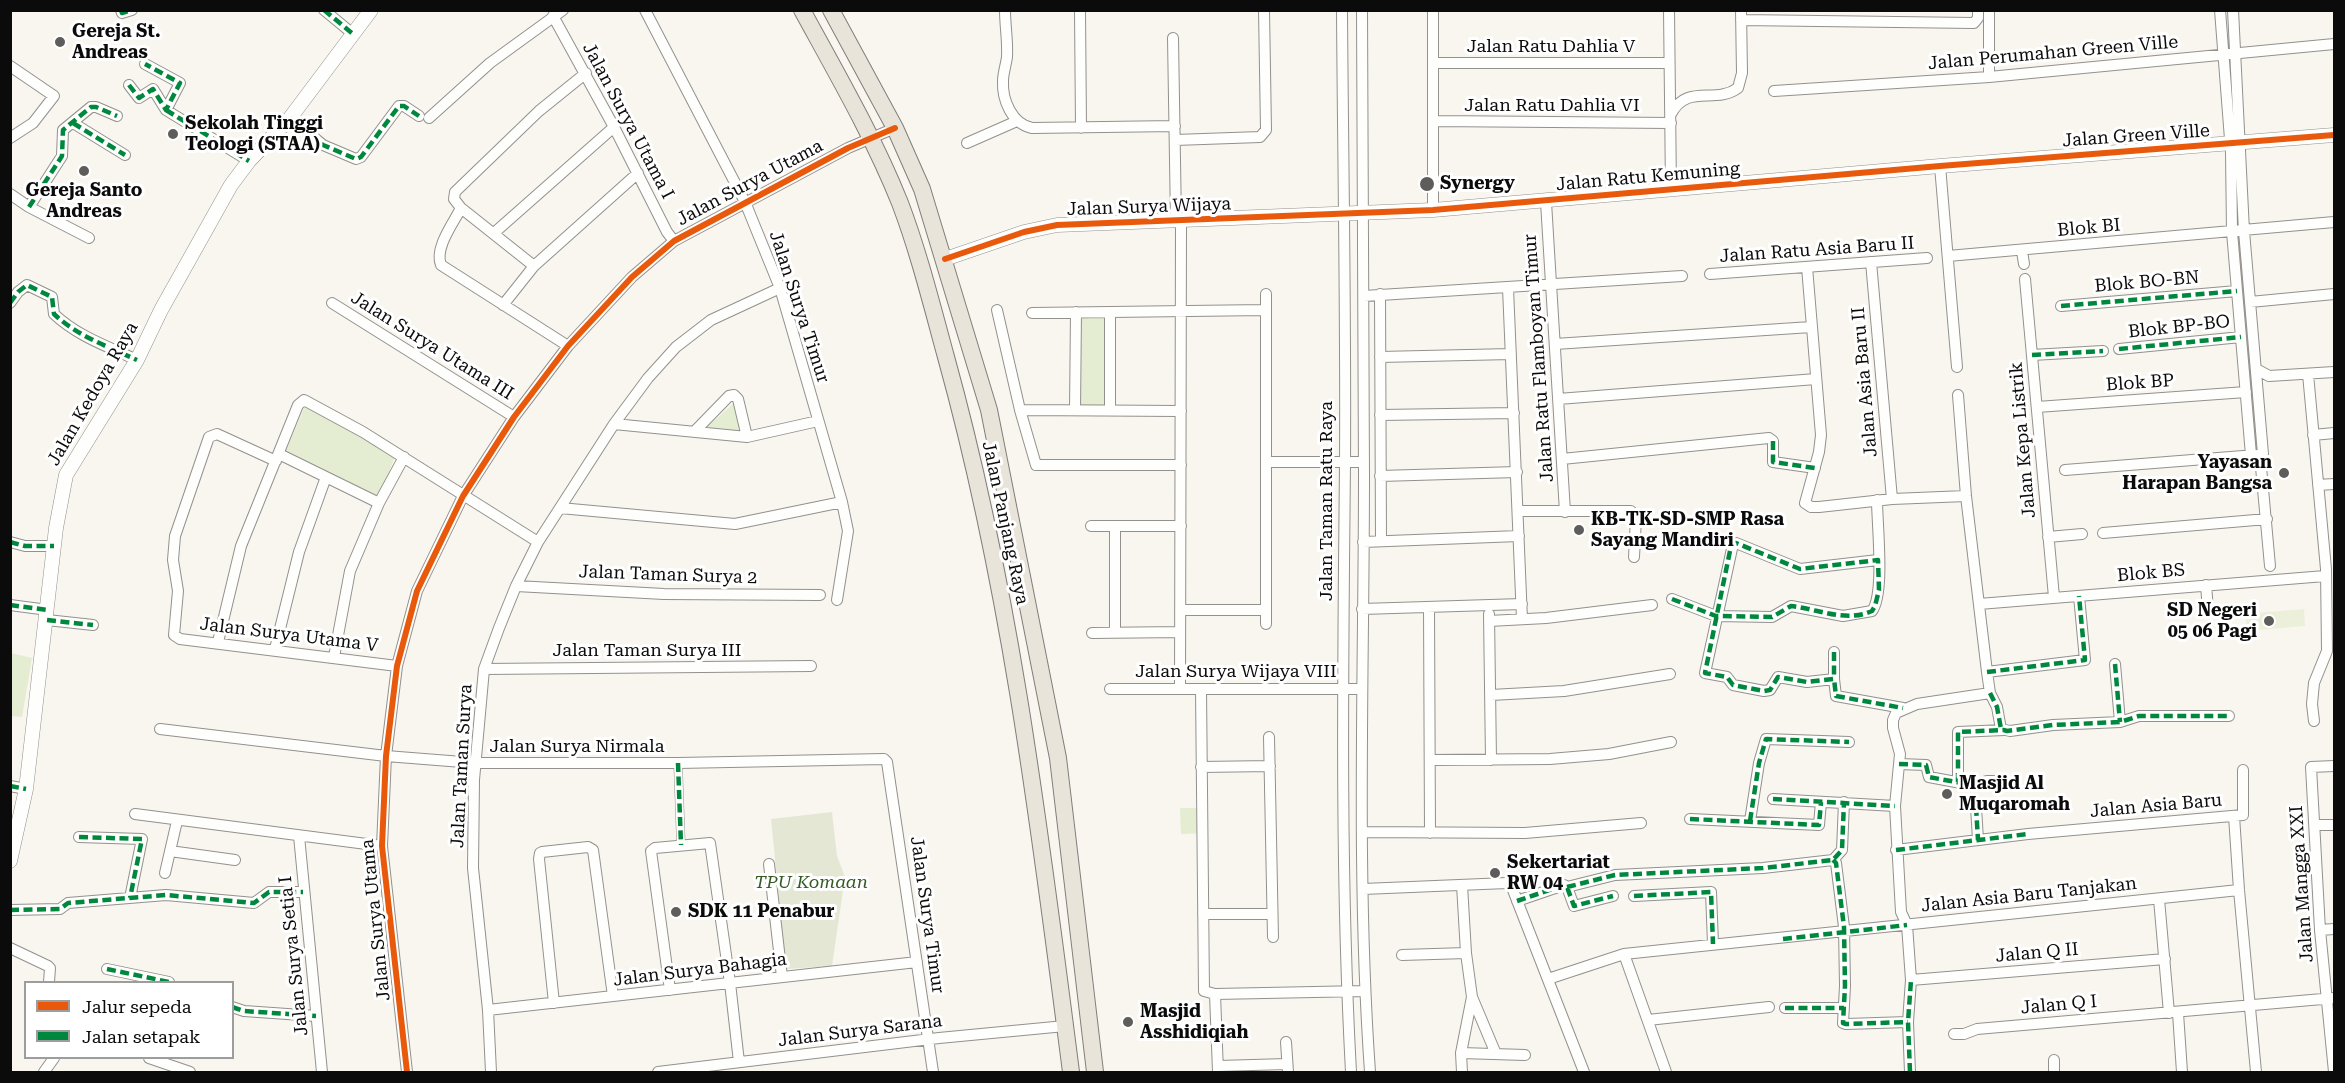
<!DOCTYPE html>
<style>
body{margin:0}
#map{position:relative;width:2345px;height:1083px;overflow:hidden;background:#f9f6ef;font-family:"Roboto Serif",serif}
canvas{display:block}
.frame{position:absolute;inset:0;border:12px solid #0b0b0b;pointer-events:none}
.legend{position:absolute;left:24px;top:981px;width:210px;height:78px;box-sizing:border-box;background:#fff;border:2px solid #9d9d9d;margin:0;padding:8px 10px;list-style:none;font-size:18px;color:#0b0b0b}
.legend li{display:flex;align-items:center;gap:12px;height:30px}
.legend b{width:30px;border:2px solid #9d9d9d}
</style>
<div id="map">
<canvas width="2345" height="1083"></canvas>
<div class="frame"></div>
<ul class="legend">
<li><b style="height:8px;background:#e8590c"></b>Jalur sepeda</li>
<li><b style="height:8px;background:#00873e"></b>Jalan setapak</li>
</ul>
</div>
<script>
const g = document.querySelector('canvas').getContext('2d');
g.lineJoin = 'round';
function fillPath(path, color) { g.fillStyle = color; g.fill(path, 'evenodd'); }
function stroke(path, color, width, dash) { g.strokeStyle = color; g.lineWidth = width; g.lineCap = dash ? 'butt' : 'round'; g.setLineDash(dash || []); g.stroke(path); }
function write(font, color, halo, rows, align = 'center') {
  g.font = font + ' "Roboto Serif",serif'; g.lineWidth = 6; g.setLineDash([]); g.textBaseline = 'middle'; g.strokeStyle = halo; g.fillStyle = color; for (const [text, x, y, turn = 0] of rows) {
    g.save(); g.translate(x, y); g.rotate((+turn || 0) * Math.PI / 180); g.textAlign = isNaN(turn) ? turn : align; if (halo) g.strokeText(text, 0, 0); g.fillText(text, 0, 0); g.restore();
  }
}
fillPath(new Path2D(`
 M1079 317H1110L1109 405H1078Z
 M734 403 741 431 707 427Z
 M305 406 366 438 395 456 379 499 286 451Z
 M11 653 32 658 22 717 11 716Z
 M1180 808H1207V833L1181 834Z`), '#e4ecd1');
fillPath(new Path2D(`
 M832 812 837 856 845 877 832 966 786 969 771 819Z`), '#e5e7d5');
fillPath(new Path2D(`
 M2304 609 2305 626 2247 631 2245 614Z`), '#ecf0da');
const pedestrian = new Path2D(`
 M678 763 681 845`);
const minor = new Path2D(`
 M121 10 122 13 132 10
 M324 10 353 34
 M645 10 745 202 780 288 842 502 848 531 837 600
 M1005 10C1005 26 1008 42 1007 57 1006 65 1003 73 1003 81 1002 100 1012 124 1032 128L1175 126
 M1080 10 1081 128
 M1342 10C1343 162 1346 313 1345 464 1343 667 1340 870 1351 1072
 M1362 10C1363 165 1364 320 1364 475 1364 674 1356 874 1370 1072
 M1669 10 1671 190
 M2220 10 2231 152 2232 232 2251 455 2261 467
 M2233 10 2244 231 2263 454 2261 467 2270 566
 M553 16 614 127 667 232 674 241
 M1741 20 1974 23 1978 18V10
 M1173 38 1176 222
 M1433 63H1669
 M10 66 54 96 33 123 10 138
 M1989 77V10
 M129 85 139 98 153 89 166 110 180 83 145 64
 M1774 91 1989 77 2334 44
 M166 110 249 161
 M1671 114C1687 83 1715 105 1738 88L1742 73 1741 10
 M290 118 323 145 356 159 361 157 399 106H404L419 116
 M429 118 490 63 563 10
 M1433 121 1671 123
 M73 123 125 155
 M1175 140 1260 137 1266 130 1264 10
 M967 143 1017 121
 M1940 166 1957 367
 M10 194 29 207 89 238
 M1546 202 1565 512
 M29 207 62 156 63 130 91 107H96L117 116
 M461 208C454 222 434 248 441 265L568 346
 M1433 210V10
 M494 233 614 127
 M2022 251 2024 264
 M1948 256 2334 222
 M1871 262 1892 499
 M534 266 461 208 454 199 455 192 539 111 586 73
 M1807 267 1821 435 1819 452 1805 503 1811 507H1819L1892 499 1966 496
 M1710 274 1927 258
 M2025 279 2054 597
 M1508 288 1522 619
 M1266 294V624
 M1380 294 1381 541
 M1364 296 1682 276
 M2250 302 2334 294
 M10 303 18 292 27 285 52 297 54 314C77 336 109 347 137 360
 M332 303 514 417
 M503 305 534 266 638 173
 M2061 306 2237 291
 M997 310 1020 410 1036 465H1181
 M1032 313 1266 310
 M1555 344 1811 327
 M2119 349 2241 337
 M2032 355 2103 351
 M1380 357 1511 354
 M2258 370 2269 376 2334 372
 M2308 374 2326 569 2327 651 2314 683 2312 704 2314 721
 M1958 395 1966 496 1987 672 1990 693 1997 707 2001 729 2010 731 2053 725 2120 722 2139 716H2229
 M1558 399 1816 379
 M2037 407 2246 392
 M1020 410 1181 411
 M1075 410 1076 312
 M1110 410V312
 M1380 415 1514 413
 M614 424 747 437 818 421
 M694 432 729 396 734 395 738 399 747 437
 M2313 435 2334 433
 M279 454 379 503
 M1562 459 1769 438 1773 441V462L1815 468
 M276 461 217 434 209 437 175 536 173 560 178 591 174 635 180 639 397 666
 M1266 462H1364
 M2065 470 2256 455
 M1380 476 1517 472
 M2318 485 2334 484
 M560 508 735 524 842 502
 M1519 511H1631L1636 518 1634 557
 M1091 526H1181
 M1115 526V633
 M2103 533 2267 519
 M2048 537 2082 534
 M10 542 25 546H54
 M1363 542 1519 536
 M1878 560 1800 569 1736 543 1733 544 1705 673 1727 677 1733 685 1764 691 1770 690 1778 677 1807 682 1834 679 1836 696 1903 708
 M2206 585 2208 610
 M516 586 664 594 820 595
 M1672 599 1716 616 1772 617 1791 606 1843 616 1872 611C1885 594 1877 524 1877 500
 M1979 604 2325 576
 M10 605 48 610
 M1429 607 1430 833
 M1362 609 1522 604
 M1180 610H1266
 M1489 614 1491 760
 M47 620 93 625
 M1489 621 1546 618 1652 605
 M1092 633 1180 632
 M218 642 241 546 298 405 304 400 363 432 538 542
 M275 649 299 552 326 477
 M1834 652V679
 M334 657 350 571 379 503 404 457
 M2115 664 2120 722
 M484 669 811 666
 M1987 672 2085 660 2079 596
 M1110 689H1362
 M1180 689 1181 222
 M1201 689 1204 991 1215 994 1364 991
 M1491 695 1564 691 1670 674
 M160 729 386 756 475 763H678L884 759 887 762 933 1072
 M1269 737 1273 937
 M1430 760 1550 759 1609 754 1671 742
 M1899 764 1926 765 1929 777 1972 785 1987 781H2004
 M1201 767 1270 766
 M1958 782V732L2004 730
 M10 786 26 789
 M1773 799 1895 806
 M1976 807 1978 840
 M135 814 382 846
 M2234 816 2239 890 2256 1072
 M1690 819 1819 825 1821 802
 M1750 821 1759 763 1766 739 1849 742
 M2315 825H2334
 M1363 832 1525 833 1641 823
 M299 836 322 1072
 M79 837 142 839 130 898
 M1896 850 2028 834 2243 815V770
 M170 851 235 860
 M1833 860 1836 863 1844 927 1845 986 1843 1023 1846 1024 1908 1022
 M769 864 782 977
 M165 873 177 821
 M1462 885 1466 953 1472 997 1461 1053 1462 1072
 M1567 887 1615 875 1763 868 1833 860 1842 850 1844 802
 M1363 889 1507 883 1511 885 1584 1072
 M1634 896 1711 892 1713 944
 M2159 899 2169 1013
 M1517 901 1564 885 1567 887 1574 906 1613 896
 M10 910 60 909 68 903 166 895 254 903 269 892H303
 M1203 914H1272
 M1907 925 1901 912 1895 806 1900 754 1893 728V720L1896 713 1917 704 1990 693
 M1907 925 1911 980 1908 1022 1910 1072
 M2320 930 2334 929
 M10 948 48 966 50 968 49 982
 M1624 954 1666 1072
 M1402 955 1466 953
 M107 969 169 982
 M1548 979 1624 954 2239 890
 M1911 980 2165 959
 M670 990 651 851 655 848 710 843 730 983 739 1062
 M1215 994 1218 1072
 M1472 997 1496 1054
 M554 1003 539 859 540 853 542 852 588 847 593 850 613 996
 M232 1007 244 1011 316 1016
 M1785 1008H1844
 M488 1010 917 962
 M2178 1013 2182 1072
 M1648 1020 1769 1007
 M1954 1034H1964L1977 1029 2334 998
 M1286 1042 1288 1072
 M1461 1053 1525 1055
 M149 1058 190 1072
 M1218 1066 1287 1064
 M44 1072 54 1058
 M407 1072 382 846 386 756 397 666 417 591 463 496 514 417 568 346 632 277 674 241 848 148 895 128
 M491 1072 488 1010 473 868 474 780 484 669 499 628 516 586 538 542 614 424 648 378 676 347 711 320 780 288
 M658 1072 939 1038 1065 1026
 M2054 1072V1060
 M2334 1072 2320 930 2311 767 2334 766`);
const tertiary = new Path2D(`
 M945 259 1024 232 1057 225 1433 210 1940 166 2334 135
 M10 861 26 789 56 528 66 475 137 360 161 310 231 185 249 161 290 118 371 10`);
const primary = new Path2D(`
 M802 10C837 74 873 136 900 203 919 253 932 306 946 357 1011 591 1040 832 1071 1072
 M831 10 895 128 922 189 989 410 1058 758 1095 1072`);
stroke(pedestrian, '#92918e', 9);
stroke(minor, '#92918e', 12);
stroke(tertiary, '#92918e', 15);
stroke(primary, '#7f7e7b', 18);
stroke(pedestrian, '#fefefd', 8);
stroke(minor, '#fefefd', 10);
stroke(tertiary, '#fefefd', 14);
stroke(primary, '#e9e4d9', 16);
stroke(new Path2D(`
 M121 10 122 13 132 10
 M324 10 353 34
 M129 85 139 98 153 89 166 110 180 83 145 64
 M166 110 249 161
 M290 118 323 145 356 159 361 157 399 106H404L419 116
 M73 123 125 155
 M29 207 62 156 63 130 91 107H96L117 116
 M10 303 18 292 27 285 52 297 54 314C77 336 109 347 137 360
 M2061 306 2237 291
 M2119 349 2241 337
 M2032 355 2103 351
 M1773 441V462L1815 468
 M10 542 25 546H54
 M1672 599 1716 616 1772 617 1791 606C1818 609 1846 623 1872 611L1875 606 1879 590 1878 560 1800 569 1736 543 1731 546 1705 673 1727 677 1733 685 1764 691 1770 690 1778 677 1807 682 1834 679 1836 696 1903 708
 M10 605 48 610
 M47 620 93 625
 M1834 652V679
 M2115 664 2120 722
 M1987 672 2085 660 2079 596
 M1990 693 1997 707 2001 729 2007 731 2053 725 2120 722 2139 716H2229
 M678 763 681 845
 M1899 764 1926 765 1929 777 1972 785 1987 781H2004
 M1958 782V732L2004 730
 M10 786 26 789
 M1773 799 1895 806
 M1976 807 1978 840
 M1690 819 1819 825 1821 802
 M1750 821 1759 763 1766 739 1849 742
 M79 837 142 839 130 898
 M1896 850 2028 834
 M10 857H11
 M1833 860 1836 863 1844 927 1845 986 1843 1023 1846 1024 1908 1022
 M1567 887 1615 875 1763 868 1833 860 1842 850 1844 802
 M1634 896 1711 892 1713 944
 M1517 901 1564 885 1567 887 1574 906 1613 896
 M10 910 60 909 68 903 166 895 254 903 269 892H303
 M1783 939 1907 925
 M107 969 169 982
 M232 1007 244 1011 316 1016
 M1785 1008H1844
 M1910 1072 1908 1022 1911 980`), '#00873e', 4.5, [9, 4.5]);
stroke(new Path2D(`
 M945 259 1024 232 1057 225 1433 210 1940 166 2334 135
 M407 1072 382 846 386 756 397 666 417 591 463 496 514 417 568 346 632 277 674 241 848 148 895 128`), '#e8590c', 6);
for (const [x, y, r, color] of [
 [60,42,6,"#5e5d5b"],
 [173,134,6,"#5e5d5b"],
 [84,171,6,"#5e5d5b"],
 [1427,184,8,"#5e5d5b"],
 [2284,473,6,"#5e5d5b"],
 [1579,530,6,"#5e5d5b"],
 [2269,621,6,"#5e5d5b"],
 [1947,794,6,"#5e5d5b"],
 [1495,873,6,"#5e5d5b"],
 [676,912,6,"#5e5d5b"],
 [1128,1022,6,"#5e5d5b"]
]) { const dot = new Path2D(); dot.arc(x, y, r, 0, 2 * Math.PI); g.fillStyle = color; g.fill(dot); stroke(dot, '#fff', 2); }
write('bold 18px', '#0b0b0b', '#fff', [
 ["Gereja St.",72,32],
 ["Andreas",72,53],
 ["Sekolah Tinggi",185,124],
 ["Teologi (STAA)",185,145],
 ["Synergy",1440,184],
 ["Gereja Santo",84,191,"center"],
 ["Andreas",84,212,"center"],
 ["Yayasan",2272,463,"right"],
 ["Harapan Bangsa",2272,484,"right"],
 ["KB-TK-SD-SMP Rasa",1591,520],
 ["Sayang Mandiri",1591,541],
 ["SD Negeri",2257,611,"right"],
 ["05 06 Pagi",2257,632,"right"],
 ["Masjid Al",1959,784],
 ["Muqaromah",1959,805],
 ["Sekertariat",1507,863],
 ["RW 04",1507,884],
 ["SDK 11 Penabur",688,912],
 ["Masjid",1140,1012],
 ["Asshidiqiah",1140,1033]
], 'left');
write('18px', '#0b0b0b', '#fff', [
 ["Jalan Ratu Dahlia V",1551,47],
 ["Jalan Perumahan Green Ville",2053,53,-5],
 ["Jalan Ratu Dahlia VI",1552,106],
 ["Jalan Surya Utama I",628,121,62],
 ["Jalan Green Ville",2136,136,-4],
 ["Jalan Ratu Kemuning",1648,177,-5],
 ["Jalan Surya Utama",750,183,-28],
 ["Jalan Surya Wijaya",1149,207,-2],
 ["Blok BI",2089,228,-5],
 ["Jalan Ratu Asia Baru II",1817,250,-4],
 ["Blok BO-BN",2147,282,-5],
 ["Jalan Surya Timur",799,307,72],
 ["Blok BP-BO",2179,327,-6],
 ["Jalan Surya Utama III",432,346,32],
 ["Jalan Ratu Flamboyan Timur",1539,358,-94],
 ["Jalan Asia Baru II",1865,382,-95],
 ["Blok BP",2140,383,-4],
 ["Jalan Kedoya Raya",93,394,-60],
 ["Jalan Kepa Listrik",2023,440,-95],
 ["Jalan Taman Ratu Raya",1327,501,-90],
 ["Jalan Panjang Raya",1005,523,78],
 ["Blok BS",2151,573,-5],
 ["Jalan Taman Surya 2",668,575,2],
 ["Jalan Surya Utama V",289,635,7],
 ["Jalan Taman Surya III",647,651],
 ["Jalan Surya Wijaya VIII",1236,672],
 ["Jalan Surya Nirmala",577,747],
 ["Jalan Taman Surya",462,766,-87],
 ["Jalan Asia Baru",2156,806,-5],
 ["Jalan Mangga XXI",2302,884,-94],
 ["Jalan Asia Baru Tanjakan",2029,895,-6],
 ["Jalan Surya Timur",927,915,82],
 ["Jalan Surya Utama",376,920,-96],
 ["Jalan Q II",2037,953,-5],
 ["Jalan Surya Setia I",294,956,-96],
 ["Jalan Surya Bahagia",700,970,-7],
 ["Jalan Q I",2059,1005,-5],
 ["Jalan Surya Sarana",860,1031,-7]
]);
write('italic 18px', '#335a23', '#fff', [
 ["TPU Komaan",811,883]
]);
</script>
